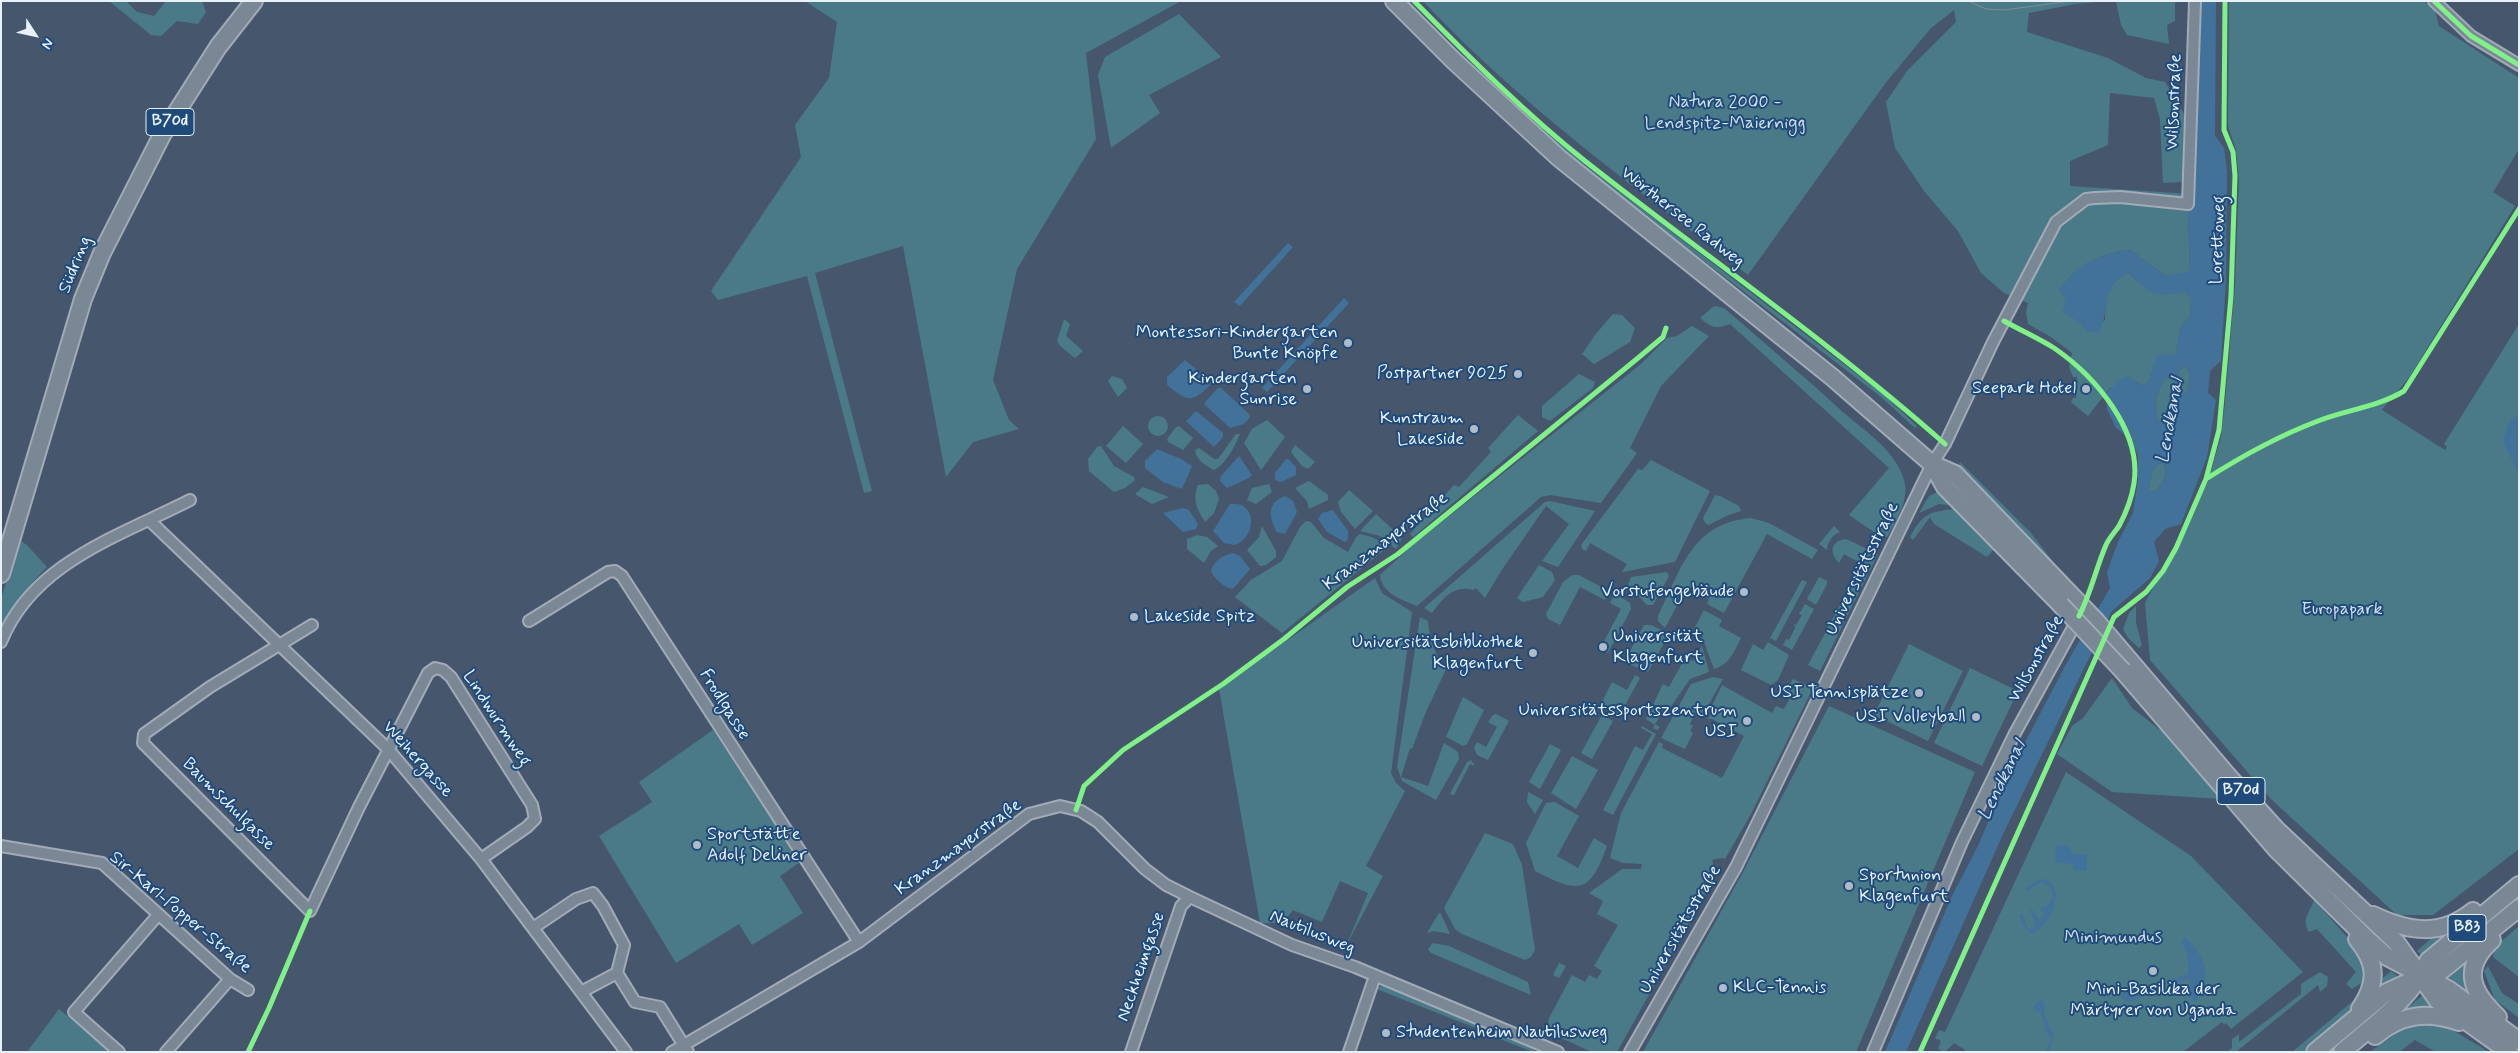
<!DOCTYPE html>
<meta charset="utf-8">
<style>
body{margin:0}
#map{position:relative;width:2520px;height:1053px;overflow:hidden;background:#46576d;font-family:Mynerve,sans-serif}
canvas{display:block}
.frame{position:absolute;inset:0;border:2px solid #e8f1f8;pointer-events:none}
.north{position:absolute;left:10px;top:10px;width:50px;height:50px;-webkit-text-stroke:4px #1f4a7a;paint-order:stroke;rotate:125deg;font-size:14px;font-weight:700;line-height:20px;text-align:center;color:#e8f1f8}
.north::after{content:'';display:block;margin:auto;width:18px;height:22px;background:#e8f1f8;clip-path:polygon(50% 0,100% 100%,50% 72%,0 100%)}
</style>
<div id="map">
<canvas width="2520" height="1053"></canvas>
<div class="frame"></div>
<div class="north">N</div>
</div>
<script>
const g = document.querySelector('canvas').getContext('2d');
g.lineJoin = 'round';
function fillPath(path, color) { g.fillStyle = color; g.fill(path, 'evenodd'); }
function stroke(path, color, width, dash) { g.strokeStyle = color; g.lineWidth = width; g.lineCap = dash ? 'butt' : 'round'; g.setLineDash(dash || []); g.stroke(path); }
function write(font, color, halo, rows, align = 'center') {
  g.font = font + ' Mynerve,sans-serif'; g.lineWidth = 4; g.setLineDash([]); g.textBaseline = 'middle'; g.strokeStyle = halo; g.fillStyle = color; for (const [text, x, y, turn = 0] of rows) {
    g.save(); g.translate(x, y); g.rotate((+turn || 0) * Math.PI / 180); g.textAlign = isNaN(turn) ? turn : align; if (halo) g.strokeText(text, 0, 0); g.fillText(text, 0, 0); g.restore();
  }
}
fillPath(new Path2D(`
 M109 1H126L137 12 154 16 166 1H202L206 12 198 24 177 21 161 36 151 35Z
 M805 1H1181L1086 53 1096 139 1017 269 993 380 1009 420 1019 429 973 442 946 477 903 246 815 273 872 491 864 493 807 276 718 300 711 291 801 157 795 125 829 78 837 22Z
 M1403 1H1409L1455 48 1585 165 1884 395 1917 426 1915 428 1881 397 1583 168 1451 50Z
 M1423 1H2110L2075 4 2029 13 2027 32 2108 58 2146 78 2165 82 2184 114 2183 182 2163 183 2160 119 2154 98 2110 93 2108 145 2070 161V186L2190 194 2188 216 2190 272 2166 276 2130 250C2101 253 2076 265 2060 290L2088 332 2105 320C2106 295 2106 286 2128 272L2137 281 2186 292 2191 299 2190 317 2181 327 2176 354 2152 371 2148 383 2141 385 2136 381 2110 388 2088 416 2071 402 2073 398H2076L2077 377H2073L2069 367 2072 353 2051 337 2028 324 2026 313 2028 303 2004 293 1981 273 1958 231 1924 191 1895 148 1886 102 1907 71 1956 22 1954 10 1930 29 1884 85 1748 275C1636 188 1520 105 1423 1Z
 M2116 1H2175V21L2167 25 2169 44 2127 35 2121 25Z
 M2229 1H2424L2435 10 2439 26 2519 78V149L2493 192 2515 206 2410 376C2402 388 2391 397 2382 410L2445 450 2447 447 2444 444 2519 324V849L2433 915H2397L2271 799 2150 660 2145 603 2208 482 2221 437 2225 403 2235 285 2239 179 2236 150 2228 126Z
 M1179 14 1221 57 1149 95 1160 113 1111 148 1098 75 1105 57Z
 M1714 306 1724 308C1764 343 1805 377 1844 413 1866 432 1896 451 1904 480 1910 499 1896 521 1887 537L1877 534 1849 515 1889 468 1730 324C1716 329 1712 328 1700 318Z
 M1613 314 1622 315 1635 328 1630 342 1594 364 1582 354 1595 335Z
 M1064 319 1070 324 1066 336 1083 351 1075 358 1060 346 1057 341Z
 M1692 326 1709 336 1661 386 1630 448 1637 453 1601 503 1550 495 1541 497 1417 606C1402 600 1381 593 1380 575L1414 544 1641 364 1667 338 1677 336Z
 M2187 366 2190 375 2187 392 2181 396 2176 395 2179 370Z
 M1579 374 1595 382 1593 388 1550 421 1542 417V406Z
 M1112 376 1122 379 1127 388 1118 397 1108 381Z
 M2165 378 2174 380 2173 395 2161 424C2150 409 2157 393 2165 378Z
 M1518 415 1538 431 1413 537 1410 534 1454 485 1459 487 1491 452 1488 448Z
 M1148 426a10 10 0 1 1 20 0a10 10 0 1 1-20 0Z
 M1267 420 1285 437 1261 470 1244 443 1252 429Z
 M1123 426 1143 444 1126 463 1106 446Z
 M1179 426 1193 438 1183 450 1168 442 1167 439 1176 427Z
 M1236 434H1240C1235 446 1226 464 1214 470 1206 466 1196 460 1195 450L1199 448 1214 459H1218Z
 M1295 445 1315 462 1308 469 1302 466 1291 452Z
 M1101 446 1114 466 1134 477 1135 480 1125 488 1114 492 1089 471 1088 459 1097 447Z
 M1651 460 1710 491 1675 562 1622 572 1627 564 1590 543 1586 551 1582 549 1581 545 1638 469 1642 470Z
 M1960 462 2031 533 2071 585 2025 533 1959 466Z
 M2162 463 2166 467 2165 477 2156 492 2148 491 2151 475 2156 465Z
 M1309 481 1328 495V500L1309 509 1307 501 1295 488Z
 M1208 484 1216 491 1219 499 1214 513 1205 522C1197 510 1192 499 1198 485Z
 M1269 484 1272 492 1256 504 1247 500 1252 488Z
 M1143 487 1169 497 1152 504 1135 494Z
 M1349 490 1373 511 1355 529 1341 512 1338 502Z
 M1938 492 1956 506 1939 504 1919 513 1929 496Z
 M1715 495 1720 496 1739 506 1741 511 1726 516 1709 525 1705 523 1703 518Z
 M1550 501 1595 511 1558 567 1542 561 1569 524 1546 506 1501 571 1485 598 1476 588 1473 590C1454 584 1442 599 1432 613L1424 608 1545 502Z
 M1955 509 1996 547 1987 557 1934 524 1930 517 1913 540 1910 537C1923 513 1929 512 1955 509Z
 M1376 514 1402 538 1396 549 1380 536 1360 531Z
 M1751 518 1769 523 1818 550 1812 559 1767 534 1724 613 1707 604 1709 599 1687 587 1665 628 1658 621V616C1681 570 1691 523 1751 518Z
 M1306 521 1311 522 1324 538 1348 552 1356 537 1360 534 1372 537 1389 546 1282 633 1235 597 1251 580 1282 561 1300 527Z
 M1262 526 1276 551V557L1266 565 1260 566 1247 550 1259 537Z
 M1834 526 1840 532C1832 535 1828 541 1827 550L1819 544Z
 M1197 535 1207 537 1218 546 1211 551 1204 563 1187 549V539Z
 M1846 539 1878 554 1820 671 1808 665 1862 564 1844 554 1839 563C1829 553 1830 541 1846 539Z
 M19 540 27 545 47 567C27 587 12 606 1 632V599Z
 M1539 565 1552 572 1555 580 1543 597 1523 602 1517 598Z
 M1667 572 1669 576 1653 605H1647L1628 585 1631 577Z
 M1572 575H1579L1609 591 1605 600 1580 587 1560 625 1548 619 1546 614 1563 582Z
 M1819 577 1827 581V584L1816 605 1807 599Z
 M1375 578 1382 593 1412 612 1391 773 1396 783 1405 791 1366 866 1383 876 1347 944 1368 893 1340 881 1322 922 1293 910 1283 923H1260L1219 689Z
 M1802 580 1807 582 1776 641 1770 638Z
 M1615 593 1630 603 1631 609 1608 653 1600 649 1621 609 1610 603Z
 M1805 604 1814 609 1792 650 1783 645 1786 639 1789 640 1795 628 1794 624 1796 625 1802 615 1799 614Z
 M2136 606V623L2142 645 2139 648 2128 638 2123 629 2129 613Z
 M1704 610 1722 620 1719 626 1741 638C1734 652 1729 665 1714 669L1704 642 1701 640 1703 636 1693 631Z
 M1420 617 1428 621C1429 636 1435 659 1447 667L1425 714 1412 749 1410 748 1401 777 1428 786 1444 743 1458 752 1459 759 1436 800 1402 781 1397 767Z
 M1644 625H1651L1669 634 1648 672 1624 662Z
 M1768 642 1789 655 1778 680 1771 685 1741 670 1753 644 1763 650Z
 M1909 644 1963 671 1928 741 1874 715Z
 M1702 646 1709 672 1690 679 1670 708 1666 706 1655 724 1660 727 1657 730 1653 728 1655 725 1646 719 1661 688 1663 684 1669 687 1685 658 1693 661Z
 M1970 668 2018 691 1982 766 1934 743Z
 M1635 675 1640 678 1619 716 1600 706 1612 682 1627 690Z
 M1713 677 1723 679 1704 713 1698 716 1694 715 1690 724 1693 726 1690 731 1693 733 1685 749 1661 738 1691 684Z
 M2112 678 2132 708 2164 733 2221 799 2112 792 2057 754 2072 726 2083 718Z
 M1793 679 1813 688 1751 814 1725 859 1722 858 1712 860 1714 867 1719 869 1617 1052H1592L1550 1033 1548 1020 1572 975 1585 982 1589 975 1597 979 1602 971 1594 966 1618 925 1597 914 1603 901 1589 893 1622 869H1641L1642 864 1623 863 1610 858 1621 813 1659 742 1663 744 1662 748 1722 778 1744 736 1712 719H1708L1711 713 1709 712 1722 685 1772 713 1776 706 1784 709 1790 698 1785 693Z
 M1463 697 1484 710 1467 744 1463 746 1446 737Z
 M1829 706 1975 772 1856 1052H1643L1742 874Z
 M1496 714 1509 721 1488 760 1477 755 1474 748 1477 742 1486 747 1497 727 1488 722 1492 716Z
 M1602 715 1613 721 1592 759 1581 753Z
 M1642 726 1656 734 1613 815 1603 810C1616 787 1623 769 1635 746L1643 750 1652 734 1641 728Z
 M713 730 800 862 780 876 803 913 752 945 739 924 676 963 599 836 652 802 639 782Z
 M1550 744 1561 750 1540 789 1529 782Z
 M1572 756 1598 770 1576 809 1551 793Z
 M1471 760 1475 766 1470 764 1454 795 1450 794 1467 762Z
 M2066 772 2191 856 2303 972 2231 1029 2226 1023 2224 1025 2222 1022 2183 1052H1964L1965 1050 1954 1043 1945 1052 1938 1049 1941 1041 1935 1038 1939 1030 1945 1032Z
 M1528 792 1543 800 1535 814 1527 802Z
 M1555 802 1579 816 1557 856 1578 868 1594 838 1607 846C1590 894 1579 894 1535 871L1526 843 1546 803Z
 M1485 833 1513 844 1522 865 1535 950 1531 957 1525 960 1462 934 1455 929 1444 908Z
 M2314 900 2363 955 2369 978 2352 989 2346 984 2356 972 2317 929 2309 932C2301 919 2310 913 2314 900Z
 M1439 913 1441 914 1450 934 1434 931 1427 933Z
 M2519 926V977L2493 957 2495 947Z
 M2455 928 2422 955 2417 951 2437 933Z
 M1433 943 1449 946 1528 982 1531 995 1431 953 1428 949Z
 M2473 953 2477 998 2447 976Z
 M1559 963 1566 966 1559 978 1553 975Z
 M2488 966 2502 993 2519 1004V1018L2495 1000 2484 971Z
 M2391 971 2397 976 2374 995 2378 982Z
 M2320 972 2328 977 2327 986 2320 992 2318 985 2236 1052H2227L2232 1048V1039L2239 1034V1042L2301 994V984Z
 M1384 986 1493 1029 1491 1034 1379 990 1377 987Z
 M2365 991 2357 1006 2306 1052H2292Z
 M2422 996 2442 1012 2401 1013Z
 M59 1009 112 1052H27Z
 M2419 1023H2441L2489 1052H2436L2415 1040 2399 1052H2370L2400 1031Z
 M1502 1034 1535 1047 1533 1052 1500 1039Z`), '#4a7a88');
fillPath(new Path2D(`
 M2199 1H2216L2215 136 2224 148 2227 169 2226 280 2221 361 2210 371 2208 393 2216 400 2207 457 2181 524 2165 529 2154 542 2159 561 2150 578 2112 611 2004 832 1906 1052H1885L1952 896 1979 844 2004 783 2065 666 2110 588 2107 572 2118 542 2133 513 2138 480V455L2132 440 2116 428 2107 409 2106 393 2119 380 2128 376 2141 385 2148 383 2157 355 2176 354 2181 327 2190 317 2191 299 2186 292C2152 298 2152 295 2128 272 2097 293 2112 305 2099 333L2088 332 2079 322 2062 312 2066 301 2060 290C2075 265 2101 253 2130 250L2166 276 2190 271 2188 216ZM2187 366 2190 375 2187 392 2181 395H2177L2179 370ZM2165 378 2174 380 2173 395 2161 423C2150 408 2157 393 2165 378ZM2162 463 2166 467 2165 477 2156 492 2148 491 2151 475 2156 465Z
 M1288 243 1293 247 1240 306 1234 302Z
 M1344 298 1349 303 1267 392 1262 388Z
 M1185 360 1211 382 1210 385C1191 404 1187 401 1167 385V377Z
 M1218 388H1221L1249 414 1250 417 1244 424 1230 428 1205 405V402Z
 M1196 411 1223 433V437L1214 447 1186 421Z
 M2519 414V475L2503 441 2509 422Z
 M1157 449 1181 459 1192 466 1182 489 1163 482 1145 468V461Z
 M1239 456 1252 475 1249 478 1227 488 1220 481 1221 476Z
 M1286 459H1288L1296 467V475L1281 482 1275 480V473Z
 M1285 496 1293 501 1297 512 1285 534 1277 532C1269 517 1266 503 1285 496Z
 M1230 504C1258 500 1257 539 1234 545L1224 543 1213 531Z
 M1183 508 1189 510 1198 524 1196 529 1183 532 1163 513Z
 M1333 510 1348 531V540L1345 542 1327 532 1318 519 1322 513Z
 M1233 553 1240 556 1250 569 1233 589C1225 588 1213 578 1211 570 1216 559 1222 556 1233 553Z
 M2056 845 2069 846 2072 854 2087 855V871L2074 870 2073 864 2055 862Z
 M2040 879C2070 880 2051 930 2031 933L2026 929 2019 915 2022 914 2028 928 2032 929 2036 924 2030 911 2032 909 2040 921 2044 912 2040 910 2042 906 2046 908 2053 896 2049 886 2041 882 2027 891 2025 889Z
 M2185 936C2206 959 2213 975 2195 1002L2191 998 2189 979 2178 982V992H2174L2170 980 2188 974V957L2182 942Z
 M2161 981 2134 1000 2127 1002 2121 997 2123 992 2142 990 2149 985Z
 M2042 1000 2045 1004 2044 1014 2054 1036 2049 1052 2046 1050 2052 1039 2046 1032 2042 1015 2033 1008 2036 1002Z`), '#42729a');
const street = new Path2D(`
 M2434 1 2471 36 2519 65
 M150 521 388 749 481 859 626 1052
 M529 621 608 572 615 571 622 576 859 942
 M312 625 210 687 144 734 143 743 310 911 359 807 428 673 435 668 443 670 451 677 532 805 535 819 527 827 481 859
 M1 642C33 562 120 536 190 500
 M1 846 102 863 230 979 248 990
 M533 928 576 899 593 893 603 906 624 945 617 973 635 1002 660 1007 688 1052
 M583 991 617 973
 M119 1052 74 1012 158 915
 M166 1052 230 979
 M672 1052 859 942 1029 814 1060 806 1081 811 1098 822 1145 869 1166 885 1190 897 1292 945 1355 967 1558 1052
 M1131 1052 1181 906 1190 897
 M1349 1052 1375 976
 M1630 1052 1736 867 1932 464 1945 444 1993 342 2056 222 2086 199 2095 198 2120 197 2188 204 2195 1
 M1873 1052 1962 842 2014 735 2079 617`);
const primary = new Path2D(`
 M1394 1 1454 61 1559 158 1832 377 1932 464 1955 474 2096 621 2228 776 2276 829 2396 942 2438 1001 2509 1052
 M1932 464 1945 487 2061 605
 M1 574 83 299 102 253 162 135 218 47 254 1
 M2123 671 2277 850 2367 939 2387 957 2448 989 2519 1041
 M2373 915C2409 932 2441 937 2473 911
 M2357 939C2378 964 2377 983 2360 1009
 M2492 940C2461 968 2471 992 2498 1017
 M2375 1036C2401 1014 2427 1011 2459 1022
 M2315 1052 2387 992 2421 976 2441 971 2519 908
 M2342 1052C2374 1024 2410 1001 2428 961L2519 885`);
stroke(street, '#a2abb7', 14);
stroke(primary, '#a2abb7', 20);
stroke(street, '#7a8795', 10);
stroke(primary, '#7a8795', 16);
stroke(new Path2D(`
 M1968 1 1986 9 2004 10 2071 1`), '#808a97', 1);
const primaryBridge = new Path2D(`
 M2061 605 2123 671`);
stroke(primaryBridge, '#a2abb7', 20, []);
stroke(primaryBridge, '#7a8795', 16);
stroke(new Path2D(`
 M1414 1C1469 57 1525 113 1585 161 1705 256 1831 343 1945 444
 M2434 1 2471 36 2519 65
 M2004 321C2020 330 2038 338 2054 348 2095 376 2142 431 2134 483 2132 497 2126 513 2119 526 2115 532 2109 538 2106 545 2096 568 2091 593 2079 616
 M2206 479C2242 456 2278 436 2318 421 2346 410 2378 407 2404 391L2519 209
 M1076 810 1084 786 1123 750 1223 684 1284 639 1347 587 1398 554 1638 358 1663 337 1666 328
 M248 1052 269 1008 310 911
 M1920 1052 2114 617 2146 592 2163 571 2176 548 2206 479 2219 430 2231 296 2235 176 2233 152 2224 130 2225 1`), '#82f089', 5);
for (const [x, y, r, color] of [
 [1348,343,5,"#afbbc7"],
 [1518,374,5,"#afbbc7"],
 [1307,389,5,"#afbbc7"],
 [2086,389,5,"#afbbc7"],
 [1474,429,5,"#afbbc7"],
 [1744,592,5,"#afbbc7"],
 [1134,617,5,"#afbbc7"],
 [1603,647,5,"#afbbc7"],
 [1533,653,5,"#afbbc7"],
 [1919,693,5,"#afbbc7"],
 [1976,717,5,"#afbbc7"],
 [1747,721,5,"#afbbc7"],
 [697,845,5,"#afbbc7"],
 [1849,886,5,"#afbbc7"],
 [2153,971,5,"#afbbc7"],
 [1723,988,5,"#afbbc7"],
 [1386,1033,5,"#afbbc7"]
]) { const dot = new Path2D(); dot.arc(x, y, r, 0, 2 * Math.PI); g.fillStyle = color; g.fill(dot); stroke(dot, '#1f4a7a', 2); }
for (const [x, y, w] of [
 [170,122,48],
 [2241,791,48],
 [2467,928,38]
]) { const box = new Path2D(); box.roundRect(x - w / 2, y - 13.5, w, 27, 4); g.fillStyle = '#1f4a7a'; g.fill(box); stroke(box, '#e8f1f8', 1); }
write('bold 16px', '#e8f1f8', null, [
 ["B70d",170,122],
 ["B70d",2241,791],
 ["B83",2467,928]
]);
write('18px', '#e8f1f8', '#1f4a7a', [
 ["Wilsonstraße",2175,102,-88],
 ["Wörthersee Radweg",1682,218,38],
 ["Lorettoweg",2219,240,-88],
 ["Südring",76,265,-68],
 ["Kranzmayerstraße",1386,542,-37],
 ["Universitätsstraße",1863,569,-64],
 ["Wilsonstraße",2037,659,-61],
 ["Frodlgasse",724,705,58],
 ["Lindwurmweg",496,719,57],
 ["Weihergasse",417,760,48],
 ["Baumschulgasse",228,805,45],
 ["Kranzmayerstraße",959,848,-36],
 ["Sir-Karl-Popper-Straße",180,913,40],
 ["Universitätsstraße",1681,930,-60],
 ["Nautilusweg",1312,933,22],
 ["Neckheimgasse",1142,967,-71]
]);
write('18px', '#d0e0e8', '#1f4a7a', [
 ["Natura 2000 -",1725,103],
 ["Lendspitz-Maiernigg",1725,124],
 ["Europapark",2342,610],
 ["Minimundus",2113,938]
]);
write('18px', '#e8f1f8', '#1f4a7a', [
 ["Montessori-Kindergarten",1338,333],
 ["Bunte Knöpfe",1338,354],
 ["Postpartner 9025",1508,374],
 ["Kindergarten",1297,379],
 ["Sunrise",1297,400],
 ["Seepark Hotel",2076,389],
 ["Kunstraum",1464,419],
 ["Lakeside",1464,440],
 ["Vorstufengebäude",1734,592],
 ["Lakeside Spitz",1144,617,"left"],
 ["Universität",1613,637,"left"],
 ["Klagenfurt",1613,658,"left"],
 ["Universitätsbibliothek",1523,643],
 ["Klagenfurt",1523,664],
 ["USI Tennisplätze",1909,693],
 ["Universitätssportszentrum",1737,711],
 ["USI",1737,732],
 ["USI Volleyball",1966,717],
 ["Sportstätte",707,835,"left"],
 ["Adolf Deliner",707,856,"left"],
 ["Sportunion",1859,876,"left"],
 ["Klagenfurt",1859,897,"left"],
 ["KLC-Tennis",1733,988,"left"],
 ["Mini-Basilika der",2153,990,"center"],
 ["Märtyrer von Uganda",2153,1011,"center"],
 ["Studentenheim Nautilusweg",1396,1033,"left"]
], 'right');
write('italic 19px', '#cfdeeb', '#1f4a7a', [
 ["Lendkanal",2171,421,-80],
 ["Lendkanal",2003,781,-64]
]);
</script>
